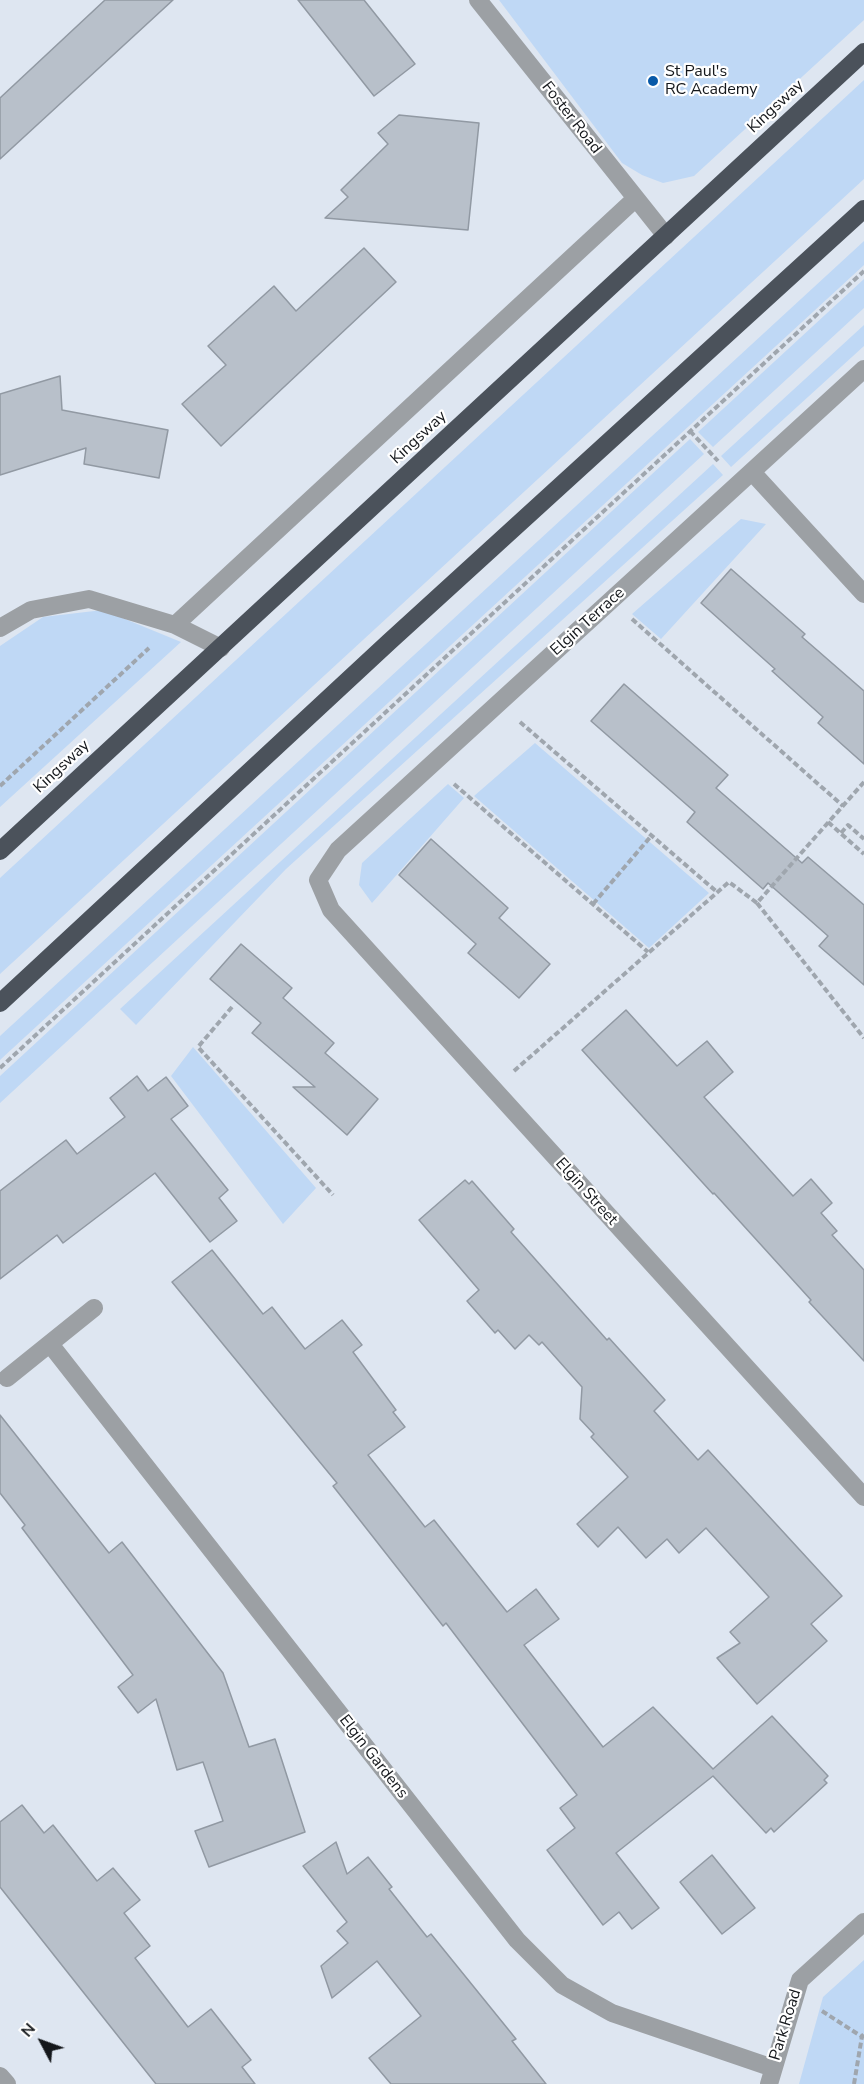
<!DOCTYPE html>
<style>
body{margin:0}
#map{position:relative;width:864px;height:2084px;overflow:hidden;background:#dee6f1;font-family:"Nunito Sans",sans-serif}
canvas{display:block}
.north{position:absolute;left:12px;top:2012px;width:60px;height:60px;-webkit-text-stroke:4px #fff;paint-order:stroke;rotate:311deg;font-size:16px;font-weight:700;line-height:24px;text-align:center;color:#14171b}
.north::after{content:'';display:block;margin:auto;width:21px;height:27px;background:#14171b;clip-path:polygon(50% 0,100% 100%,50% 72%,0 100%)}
</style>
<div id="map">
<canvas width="864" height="2084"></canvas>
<div class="north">N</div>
</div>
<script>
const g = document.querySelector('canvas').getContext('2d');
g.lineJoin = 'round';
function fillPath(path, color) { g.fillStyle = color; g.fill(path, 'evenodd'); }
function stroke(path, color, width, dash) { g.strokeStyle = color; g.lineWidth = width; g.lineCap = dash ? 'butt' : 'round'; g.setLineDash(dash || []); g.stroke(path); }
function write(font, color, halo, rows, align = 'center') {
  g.font = font + ' "Nunito Sans",sans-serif'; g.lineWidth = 4.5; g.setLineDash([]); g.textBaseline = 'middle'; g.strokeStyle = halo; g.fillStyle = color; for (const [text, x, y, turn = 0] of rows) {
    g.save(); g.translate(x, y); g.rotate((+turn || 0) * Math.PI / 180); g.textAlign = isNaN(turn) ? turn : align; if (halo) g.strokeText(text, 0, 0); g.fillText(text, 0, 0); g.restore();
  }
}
fillPath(new Path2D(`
 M499 0H864V20L694 176 663 183 642 175 622 163Z
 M864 80V179L0 974V878Z
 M864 241V265L0 1060V1036Z
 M864 279V308L713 447 698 432Z
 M864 325V346L731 467 721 456Z
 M690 439 704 454 0 1103V1076Z
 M713 464 723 475 286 869 136 1025 120 1009Z
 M741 519 766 524 661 639 632 614Z
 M103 610 181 642 0 807V646L43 617Z
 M535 743 709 893 649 948 474 796Z
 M448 784 464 798 372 903 359 885 362 863Z
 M193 1047 316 1188 283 1224 171 1076Z
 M864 1960V2084H799L823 1997Z`), '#bfd8f5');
const building = new Path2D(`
 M105 0H173L0 159V98Z
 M298 0H364L415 64 374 96Z
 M399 115 479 123 468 230 325 218 348 197 341 190 388 144 378 133Z
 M364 248 396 282 221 446 182 404 226 365 208 346 274 286 296 311Z
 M60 376 62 410 168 430 159 478 84 464 86 448 0 475V394Z
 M731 569 805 634 802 637 864 691V764L818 723 823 717 772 671 775 669 701 603Z
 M624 684 728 775 716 788 802 863 808 857 864 905V985L819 946 828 936 768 883 763 889 687 822 695 812 591 721Z
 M431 839 508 908 499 918 550 964 519 998 468 953 476 944 399 875Z
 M241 944 292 988 283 998 334 1043 325 1053 378 1099 347 1135 293 1087H315L252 1033 261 1023 210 979Z
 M626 1010 677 1066 707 1041 733 1072 704 1097 793 1196 811 1179 832 1203 821 1213 837 1231 832 1235 864 1270V1361L809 1302 811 1300 714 1193 713 1194 582 1050Z
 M137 1076 148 1091 166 1077 188 1106 171 1119 228 1190 219 1198 237 1221 210 1242 155 1173 63 1243 57 1235 0 1279V1191L66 1140 77 1154 125 1117 110 1098Z
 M465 1180 469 1184 472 1181 514 1229 511 1232 607 1340 609 1338 665 1400 654 1411 698 1460 708 1450 842 1596 811 1624 827 1641 757 1704 717 1658 740 1643 730 1632 769 1597 706 1528 679 1553 667 1539 646 1558 618 1527 598 1547 577 1524 628 1477 591 1437 594 1434 580 1419 582 1387 542 1342 539 1345 529 1335 515 1349 498 1330 495 1333 467 1301 479 1290 419 1220Z
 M212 1250 263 1314 272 1307 305 1349 342 1320 362 1345 353 1352 396 1410 393 1412 405 1427 368 1455 425 1527 434 1520 507 1612 536 1589 559 1619 524 1645 603 1747 653 1707 713 1769 772 1716 828 1776 824 1780 827 1783 774 1832 771 1828 766 1833 713 1776 616 1853 659 1908 632 1929 619 1912 603 1925 547 1850 575 1828 560 1808 577 1795 446 1623 443 1626 333 1486 337 1483 172 1282Z
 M0 1415 109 1553 122 1542 223 1673 249 1747 275 1739 305 1832 209 1867 195 1831 223 1821 203 1762 177 1770 156 1699 138 1713 118 1687 133 1675 22 1528 25 1525 0 1493Z
 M22 1805 44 1833 53 1825 97 1881 113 1868 140 1900 124 1913 150 1946 135 1958 188 2027 211 2009 251 2060 242 2067 255 2084H156L0 1887V1822Z
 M336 1842 347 1874 368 1857 392 1887 389 1889 427 1937 431 1934 516 2039 512 2041 546 2084H391L369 2058 421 2016 377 1961 332 1998 321 1966 348 1943 337 1931 347 1922 303 1866Z
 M712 1855 755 1908 722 1934 680 1882Z`);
fillPath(building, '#b8c0ca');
stroke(building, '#9199a3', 1.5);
stroke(new Path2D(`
 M690 431 718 461
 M632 619 843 806
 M520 722 717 892
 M454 784 648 952
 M0 786 149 648
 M828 822 864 854
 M841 833 848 825 864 839
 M757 903 864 1038
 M593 904 652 835
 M232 1007 198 1047 333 1195
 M0 1068 864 271
 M514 1071 729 882 757 903 864 782
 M822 2011 864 2038
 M854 2084 862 2036 864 2034`), '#9fa6ae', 4, [6, 3]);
stroke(new Path2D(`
 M478 0 666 236
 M864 369 338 850 318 880 331 910 864 1497
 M752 472 864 594
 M175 625 635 199
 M0 628 31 610 89 599 175 625 221 648
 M50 1344 517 1940 562 1985 612 2013 773 2068
 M7 1378 94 1308
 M0 2076 7 2084
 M769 2084 800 1980 864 1922`), '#9ca0a4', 18);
stroke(new Path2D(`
 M0 851 864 52
 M0 1003 389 642 864 209`), '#4b525b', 18);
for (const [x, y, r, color] of [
 [653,81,6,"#0859a8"]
]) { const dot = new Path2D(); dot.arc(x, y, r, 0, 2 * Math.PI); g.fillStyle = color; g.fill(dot); stroke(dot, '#fff', 2); }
write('16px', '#14171b', '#fff', [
 ["St Paul's",665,72],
 ["RC Academy",665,90]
], 'left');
write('16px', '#14171b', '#fff', [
 ["Kingsway",776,107,-43],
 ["Foster Road",571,118,52],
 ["Kingsway",419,438,-43],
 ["Elgin Terrace",588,622,-42],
 ["Kingsway",62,767,-43],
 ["Elgin Street",586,1192,48],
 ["Elgin Gardens",373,1757,52],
 ["Park Road",786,2025,-73]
]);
</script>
